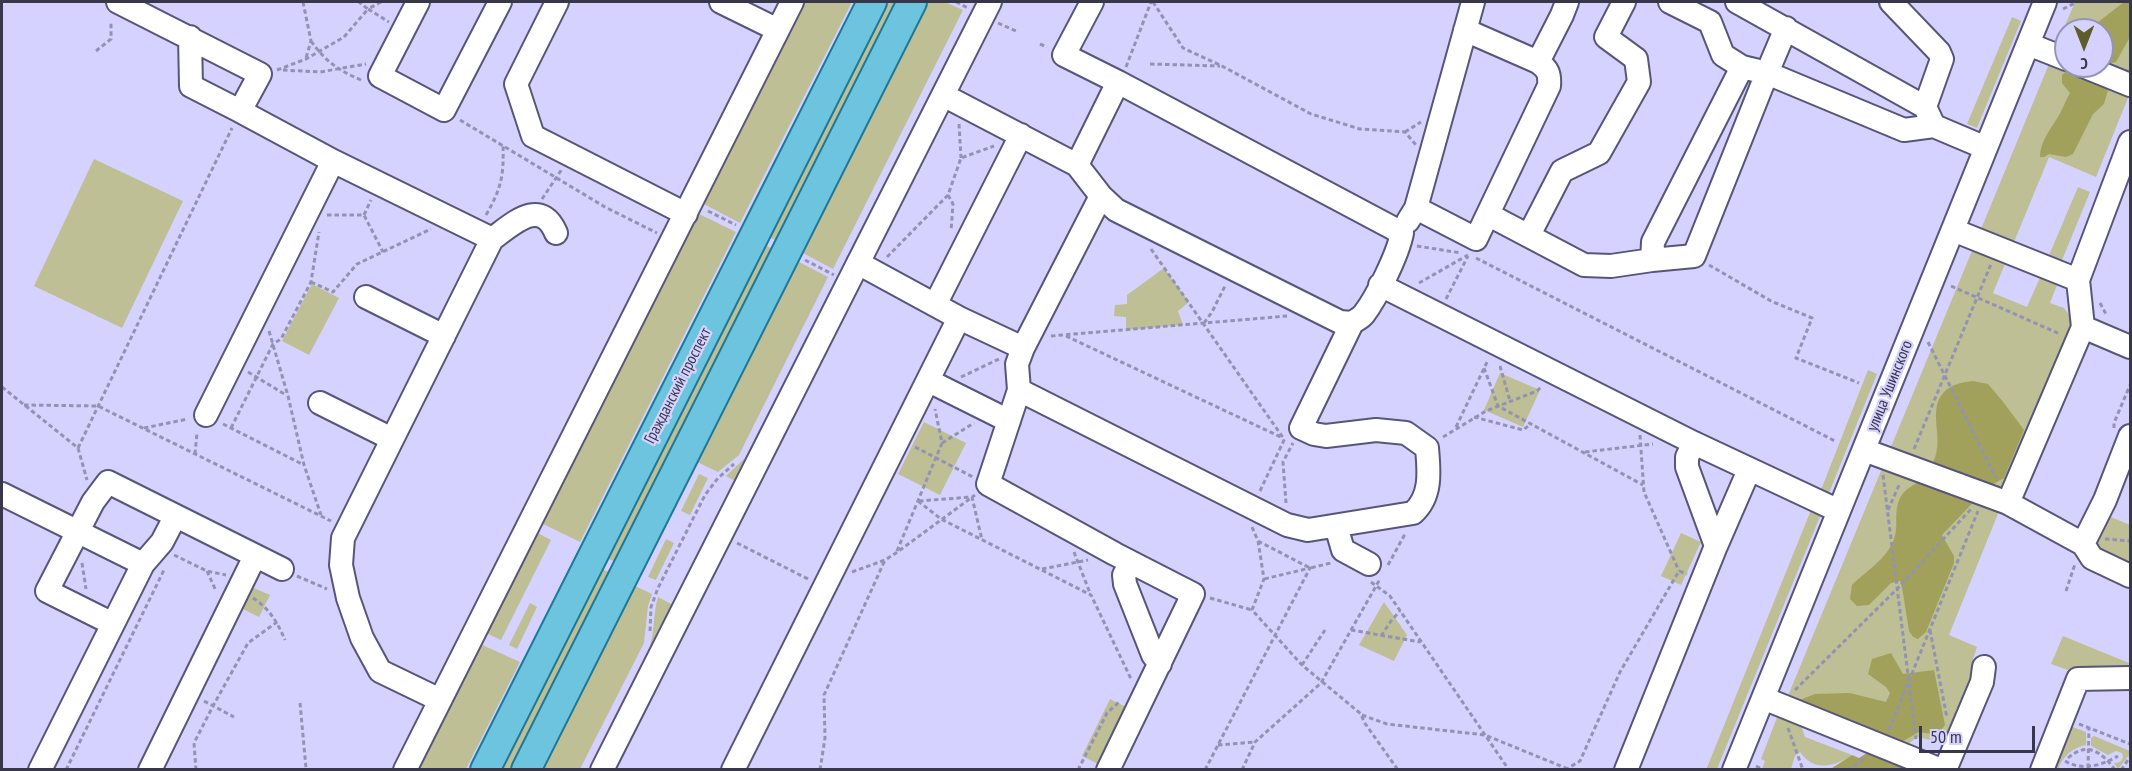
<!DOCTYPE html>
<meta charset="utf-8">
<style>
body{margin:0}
#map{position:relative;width:2132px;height:771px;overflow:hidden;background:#d5d2ff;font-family:"PT Sans Narrow",sans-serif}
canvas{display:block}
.frame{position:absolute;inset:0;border:3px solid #383749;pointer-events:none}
.north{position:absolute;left:2054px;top:18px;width:60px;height:60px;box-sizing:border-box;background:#d5d2ff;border:2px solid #9694b6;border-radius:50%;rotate:180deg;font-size:16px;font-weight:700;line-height:24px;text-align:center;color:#383749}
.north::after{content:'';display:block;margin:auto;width:21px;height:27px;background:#5e5d2a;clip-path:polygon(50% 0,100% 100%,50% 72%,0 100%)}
.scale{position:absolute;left:1919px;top:726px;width:116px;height:27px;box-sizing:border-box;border:3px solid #383749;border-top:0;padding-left:8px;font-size:18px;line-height:21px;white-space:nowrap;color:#383749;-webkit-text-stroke:4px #d5d2ff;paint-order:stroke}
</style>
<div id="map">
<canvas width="2132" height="771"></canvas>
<div class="frame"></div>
<div class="north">С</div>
<div class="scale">50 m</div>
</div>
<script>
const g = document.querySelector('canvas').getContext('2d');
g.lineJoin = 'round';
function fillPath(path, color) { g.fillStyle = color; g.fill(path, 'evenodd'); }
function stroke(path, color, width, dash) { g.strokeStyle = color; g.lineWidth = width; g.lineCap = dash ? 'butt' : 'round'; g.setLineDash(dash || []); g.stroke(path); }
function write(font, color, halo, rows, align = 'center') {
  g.font = font + ' "PT Sans Narrow",sans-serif'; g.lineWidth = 4.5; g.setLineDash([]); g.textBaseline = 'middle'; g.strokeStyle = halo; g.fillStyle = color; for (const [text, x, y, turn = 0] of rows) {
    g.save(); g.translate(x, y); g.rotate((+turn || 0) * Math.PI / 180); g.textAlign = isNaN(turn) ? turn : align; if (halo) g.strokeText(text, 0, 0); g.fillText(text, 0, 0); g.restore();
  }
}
fillPath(new Path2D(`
 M800 2H852L740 223 700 202Z
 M882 2H897L777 241 765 235Z
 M927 2H945L963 10 833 269 801 252Z
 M2075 2H2130V77L2102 65V30H2066V51L2056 47Z
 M969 15 972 16 842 275 839 273Z
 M2012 17 2021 21 1977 128 1967 124Z
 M2051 59 2130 93 2096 177 2049 157 2012 247 1979 234Z
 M94 159 183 201 122 328 34 286Z
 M2078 187 2090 192 2060 265 2047 260Z
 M695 212 736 232 580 542 539 522Z
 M761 243 773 249 615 562 603 556Z
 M1974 246 2007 259 1993 293 2027 307 2042 273 2059 280 2050 303 2064 308 2075 323 1949 635 1977 647 1972 662 1978 665 1944 743 1917 737 1902 749 1785 703Z
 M797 261 828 277 739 455 718 472 695 461Z
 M1164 268 1189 302 1178 311 1183 325 1126 330V317L1114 316 1115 305 1127 304V295Z
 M836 279 839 280 737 482 726 476 745 458Z
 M312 284 339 298 309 355 282 341Z
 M1868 370 1877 374 1827 498 1819 495Z
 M1500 373 1540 390 1523 427 1484 410Z
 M924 422 966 443 940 495 898 474Z
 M699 474 708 478 690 515 681 511Z
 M1811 510 1821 514 1717 769 1706 770Z
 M2111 517 2130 525V562L2096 547 2106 521Z
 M534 531 551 540 501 640 484 632Z
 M1681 533 1701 542 1681 585 1661 576Z
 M666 539 674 543 656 580 648 577Z
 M598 567 609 572 510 769 496 770Z
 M247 585 270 595 259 617 237 606Z
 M633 585 652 594 648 606 644 643 580 769 540 770Z
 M658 597 675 606 593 769 588 770 650 646C655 629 653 613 658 597Z
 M1384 602 1407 635 1394 661 1359 645Z
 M530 603 537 607 517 649 509 645Z
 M2063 636 2129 663 2128 667 2068 670 2051 664Z
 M478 643 520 662 466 769 414 770Z
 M1110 699 1126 707 1098 764 1082 756Z
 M1778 715 1801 725 1805 737 1852 755C1832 768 1813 771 1800 752L1795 756 1791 769H1762L1765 761 1761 759Z
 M2070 726 2086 732V745C2072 748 2063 756 2058 769H2052Z
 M2094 736 2130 751V754L2118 769 2114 763 2120 762 2123 758 2122 753 2116 751 2108 755 2091 746V738Z`), '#bebf95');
fillPath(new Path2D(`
 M2124 2H2130V37L2116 62 2109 64 2102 61V30H2088Z
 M2069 69 2104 83 2108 90 2104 104 2093 114 2073 154 2066 157 2049 154 2044 157H2040C2040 143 2049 131 2056 120 2062 112 2065 101 2070 93L2062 83V75Z
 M1973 381 1988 384 2004 403 2024 430 2004 478 1988 487 1942 535 1954 556V563L1926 632 1918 639 1913 637 1909 631 1902 587 1900 581 1891 583 1869 605 1857 606 1850 599 1852 585C1866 571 1887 559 1894 539 1899 526 1893 512 1900 498 1905 488 1915 485 1924 478 1929 474 1934 461 1936 454 1942 434 1928 409 1944 392 1952 384 1963 382 1973 381Z
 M1891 653 1903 674 1934 670 1945 725 1938 735 1919 732 1900 743 1797 701 1815 694 1850 693 1886 702 1890 693 1886 687 1868 674 1872 659Z
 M1870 751 1919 770H1829L1852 755 1859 758Z`), '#a1a15c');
const minor = new Path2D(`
 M118 2 260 74 240 111 333 161 492 239C512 225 540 196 556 233
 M418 2 380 76 444 110 500 2
 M557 2 516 84 533 136 686 214
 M721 2 778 30
 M1092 2 1064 55 1118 82
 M1737 2 1925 107 1934 126 1986 148
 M1891 2 1939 52 1942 59 1925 107
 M1786 28 1767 73 1904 130 1934 126
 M1465 30 1538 62 1562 15 1567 2
 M190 37 191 86 240 111
 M2028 44 2066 59
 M2083 66 2130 85
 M943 95 1077 165 1101 196
 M2130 142 2078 280 2083 327 2130 347
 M1077 165 1118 82 1402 233C1398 254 1377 297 1364 314 1361 318 1356 320 1352 323
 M1416 208 1476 239 1549 86C1550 74 1548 69 1538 62
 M1489 215 1584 265 1611 266 1652 260 1653 242 1742 67
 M1408 221 1416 208 1473 2
 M1953 230 2078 280
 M1529 235 1562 171 1599 153 1639 82 1636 59 1606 37 1624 2
 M1652 260 1694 256 1767 73 1742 67 1723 55 1710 22 1670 2
 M1380 285 1694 443 1839 511
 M366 297 444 336
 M935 305 1021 135
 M959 318 1023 348 1101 196 1116 210 1340 322 1352 323 1301 428 1314 434 1326 436 1376 430 1406 433 1427 448C1429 471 1432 496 1413 513L1308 530 1287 525 1019 390 1017 364 1023 348
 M2083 327 2008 503 2083 544 2105 500 2130 436
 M929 381 1009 421
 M1019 390 988 484 1115 554 1193 594 1108 770
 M320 403 392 439
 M206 415 333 161
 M1694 443 1687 457V467L1716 546
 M1864 450 2008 503
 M2 494 143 564
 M1336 526 1343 550 1369 564
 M2083 544 2092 558 2130 576
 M1131 563 1124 575 1125 584 1153 655 1160 664
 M113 624 47 591 93 502 108 482 282 569
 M1763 698 1941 770
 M440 700 380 671 362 638 348 598 341 565 343 538 492 239
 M40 770 143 564 162 542 175 517
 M150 770 255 556
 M405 770 792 2
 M602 770 990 2
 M733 770 959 318 858 263
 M1626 770 1716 546 1749 470
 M1734 770 2045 2
 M1945 770 1982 682 1984 667
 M2042 770 2078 679 2130 678`);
const major = new Path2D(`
 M485 770 872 2
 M526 770 912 2`);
stroke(minor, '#58557b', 26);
stroke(major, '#1b799d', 32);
stroke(new Path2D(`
 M303 2 311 41 306 58
 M381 2 368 9 389 22
 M956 2 968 8
 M1153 2 1183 48 1222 66 1311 114 1360 129 1405 132 1416 145
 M2063 9 2077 2
 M998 23 1016 31
 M311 41C326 62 338 70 361 80
 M1040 44 1047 47
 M96 51 111 39V21
 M1150 64 1220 66
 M1126 67 1151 2
 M277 70 306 59 344 37 368 9 359 2
 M283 70 320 72 366 64
 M460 120 605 207 657 233
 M959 124 961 158
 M1405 132 1421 122
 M948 195 953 204 951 231
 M542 199 562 169
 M708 211 736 225
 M327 215H364L383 252
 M364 215 371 200
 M486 215C501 189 504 176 503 146
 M1417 246 1461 253
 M1151 249 1284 439
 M887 257 948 195 961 158 994 146
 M1476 258 1835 441
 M805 260 834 275
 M1709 265 1771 301 1812 318 1796 358 1859 383
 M311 282 333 292 357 264 431 229
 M1419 283 1468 255
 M1951 286 2060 334
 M1446 299 1468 256
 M2100 303 2107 316
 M1204 323 1212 312 1225 286
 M269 331 288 396 304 465 321 515
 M1051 336 1287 316
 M1066 336 1283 438
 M1928 342 1996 478
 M1500 366 1510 401
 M1484 368 1498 406 1643 485
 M248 372 286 395
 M961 377 999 359
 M2 387 78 448 87 480
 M24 405 98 406 331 521
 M1474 417 1523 430 1531 424
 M223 424 302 464
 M1456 427 1488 360
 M144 428 188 419
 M231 428 273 344 281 339 311 282 319 232
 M2114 428V423L2130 385
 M1640 435 1644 492 1679 571
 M1443 437 1486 411 1537 391 1541 387
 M942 443 974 423
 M915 447 973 477
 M78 448 232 128
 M1914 449 1991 264
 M1585 452 1653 444
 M195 454 197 433
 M1883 475 1916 739
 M1260 491 1285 438
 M918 501 941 519 1091 595 1132 681
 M919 501 972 497 982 540
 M1286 503 1283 462 1293 443
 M1888 510 1900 483
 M1252 527 1258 541 1264 579 1252 610 1302 665 1361 714 1364 722 1398 770
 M2105 539 2130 541
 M1258 541 1310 568 1331 563
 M737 543 808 579
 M897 551 942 443 935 409
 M1074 552 1090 593
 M174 555 207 571 226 575
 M82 563 86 589
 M1388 565 1405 534
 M1042 569 1088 560
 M207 571 216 591
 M852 572 885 560 896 553 975 495
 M297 576 327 589
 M1371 582 1390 596 1509 770
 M2066 591 2075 564
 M253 598C269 608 278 623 285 640
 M1210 598 1252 610
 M1351 630 1420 642
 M1930 630 1947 718
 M650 631 651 607 658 588 705 495 718 478 734 464
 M1381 636 1391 621 1400 611
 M1302 665 1325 630
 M1795 690 1897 589 1972 508
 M204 701 234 717
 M300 703 306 768
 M1362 715 1387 724 1485 735 1568 769
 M2079 724 2130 744
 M1788 728 1803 770
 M1889 730 1978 511
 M1218 745 1255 742
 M2068 758C2087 741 2102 752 2115 770
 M2065 761C2082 771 2101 766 2118 756
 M1756 766 1764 770
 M2088 768 2089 728
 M66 770 164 570
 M196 770 194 743 213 706 248 643 277 622
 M820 770 825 738 824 695 885 560
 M1078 770 1107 713 1119 702
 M1205 770 1310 568 1264 579
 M1242 770 1255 742 1321 683 1380 579
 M1565 770 1580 761 1620 672 1679 571 1687 574
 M1848 770 1864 759
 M2121 770 2130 757`), '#9492b3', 3, [4.5, 3]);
stroke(minor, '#fff', 22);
stroke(major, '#6dc4df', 28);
write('16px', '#383749', '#d5d2ff', [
 ["Гражданский проспект",678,386,-63],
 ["улица Ушинского",1890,386,-68]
]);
</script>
